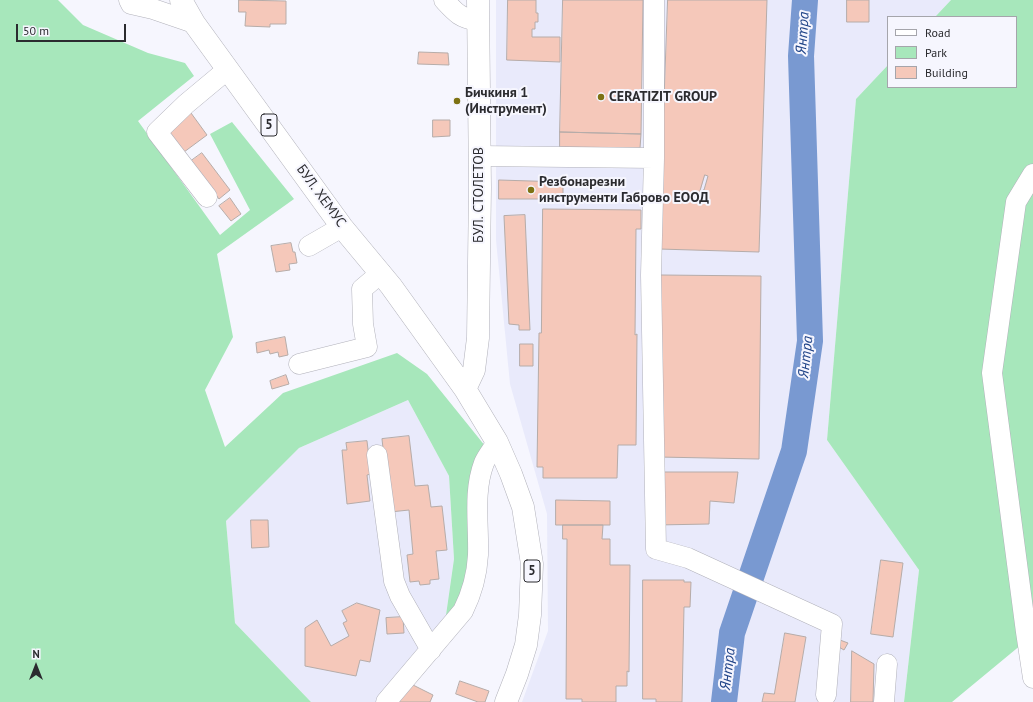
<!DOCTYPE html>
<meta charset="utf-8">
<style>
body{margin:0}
#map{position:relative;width:1033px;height:702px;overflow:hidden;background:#f6f6fe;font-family:"PT Sans",sans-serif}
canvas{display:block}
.legend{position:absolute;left:887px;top:16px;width:130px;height:72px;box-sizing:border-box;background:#f6f6fe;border:1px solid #a5a5ab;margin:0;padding:5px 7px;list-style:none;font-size:12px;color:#2b2b2f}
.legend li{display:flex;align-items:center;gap:8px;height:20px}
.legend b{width:20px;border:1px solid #a5a5ab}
.north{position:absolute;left:16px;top:646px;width:40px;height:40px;-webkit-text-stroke:3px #f6f6fe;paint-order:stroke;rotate:0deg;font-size:11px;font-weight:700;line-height:16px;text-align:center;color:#2b2b2f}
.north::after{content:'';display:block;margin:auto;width:14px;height:18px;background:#2b2b2f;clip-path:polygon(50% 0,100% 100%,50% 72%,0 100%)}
.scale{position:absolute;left:16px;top:24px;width:110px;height:18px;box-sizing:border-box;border:2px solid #2b2b2f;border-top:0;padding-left:5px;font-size:12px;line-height:14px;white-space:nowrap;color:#2b2b2f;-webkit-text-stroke:3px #f6f6fe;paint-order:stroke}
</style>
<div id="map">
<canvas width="1033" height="702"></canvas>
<ul class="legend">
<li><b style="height:5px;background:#fff"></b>Road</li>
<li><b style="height:11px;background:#a7e7bb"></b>Park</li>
<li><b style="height:11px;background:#f5c8ba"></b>Building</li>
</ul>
<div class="north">N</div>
<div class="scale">50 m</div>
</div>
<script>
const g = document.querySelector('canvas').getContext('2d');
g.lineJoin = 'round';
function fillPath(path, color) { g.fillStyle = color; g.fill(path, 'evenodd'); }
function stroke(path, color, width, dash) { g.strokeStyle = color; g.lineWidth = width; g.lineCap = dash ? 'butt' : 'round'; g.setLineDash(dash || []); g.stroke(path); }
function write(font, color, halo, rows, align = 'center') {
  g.font = font + ' "PT Sans",sans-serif'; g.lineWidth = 4; g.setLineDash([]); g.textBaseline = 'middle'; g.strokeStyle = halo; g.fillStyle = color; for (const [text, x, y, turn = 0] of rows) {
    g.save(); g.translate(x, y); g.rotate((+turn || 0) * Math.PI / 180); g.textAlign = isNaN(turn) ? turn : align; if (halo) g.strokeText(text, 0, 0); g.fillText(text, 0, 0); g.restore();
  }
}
fillPath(new Path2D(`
 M496 0H951L935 17H888V65L856 99 827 440 919 570 904 702H522L548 631 547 514 510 384 496 240Z
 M408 400 449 476 454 559 446 615 463 611 386 702H311L235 623 226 521 299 448Z`), '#e9eafb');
fillPath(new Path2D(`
 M0 0H58L83 25 148 53 185 63 194 76 138 121 220 235 250 210 210 134 232 122 294 199 217 254 233 337 205 390 225 447 283 393 397 353 427 374 490 452 463 611 446 615 454 559 449 476 408 400 299 448 226 521 235 623 311 702H0Z
 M951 0H1033V635L952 702H904L919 570 827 440 856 99 888 65V87H1016V17H935Z`), '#a7e7bb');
stroke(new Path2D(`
 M724 702 732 633 794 451 810 341 801 56 805 0`), '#7999d1', 26);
const building = new Path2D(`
 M239 0 286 1V24H270V27L245 26 246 12H239Z
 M508 0H536V13H538V22H535V29H532V37H560V62L507 60Z
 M563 0H643L641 134 560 132Z
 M668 0H767L759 252 659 249Z
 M847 0H869V22H847Z
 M419 52 448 53 449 65 418 64Z
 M191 113 207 135 180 155 163 133Z
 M433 120H450V136L433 137Z
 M560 132 641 134 640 148 560 147Z
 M202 153 230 190 219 199 191 161Z
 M705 175 708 176 704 190H703L702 192H700Z
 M499 180 563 182V199H499Z
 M230 198 241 214 231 221 219 206Z
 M543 209 641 210V229H636L635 335 637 334 636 445H618L617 478H543V467H537L539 333H541Z
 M525 215 530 330H519V325L509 324 504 216Z
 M291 243 293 252H295L297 263 289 264 290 270 276 272 271 246Z
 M660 275 761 276 759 459 658 457Z
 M285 337 288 355 279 357 278 352 270 354 269 350 257 353 256 343Z
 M520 344H533V366H520Z
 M286 375 289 384 272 389 270 381Z
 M409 436 415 486 428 485 431 507 442 506 447 550 436 551 439 579 430 580V584L420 585 419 581 410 582 407 555 413 554 409 510 390 512 382 439Z
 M367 441 371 474 367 475 370 501 347 504 342 450H347L346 443Z
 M657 472H738L734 503 710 501 709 524 657 525Z
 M556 500 610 501V525H556Z
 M251 520H268L269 547 252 548Z
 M563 525H603L602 539H610V565H630L629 672 627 671V686H616V702H582V699H566L567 539H563Z
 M881 560 903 563 893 637 871 634Z
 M643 580H684V582H691L690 607H684L682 702H656V699H643Z
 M357 603 380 610 370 662 360 660 356 676 305 666V628L317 620 331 646 349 636 343 623 347 621 342 611Z
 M403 617 404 633 387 634 386 618Z
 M785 633 806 637 795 702H762L764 693 774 694Z
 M840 640 848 643 844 650 837 646Z
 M852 651 874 664 873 702H851Z
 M460 681 489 691 485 702H478L456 694Z
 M413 685 433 695 430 702H399Z`);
fillPath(building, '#f5c8ba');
stroke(building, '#b6aca9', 1);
const minor = new Path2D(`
 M129 0 131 4 153 9 194 23
 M444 0C456 13 460 18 478 21
 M654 0V158
 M480 156 654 158 651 275 656 549 688 558 832 624 826 695
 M1033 174 1016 202 992 373 1026 632 1033 678
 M207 197 157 132 186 104 228 69
 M309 246 342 227
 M299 364 367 347 363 324 362 289 381 273
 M377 455 394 581 400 596 431 650
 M386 702 463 611C472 593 477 575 478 555 479 524 473 492 484 463 487 456 493 449 497 442
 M884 702 887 664`);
const major = new Path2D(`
 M181 0 194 23 342 227 391 286 465 389 497 442 511 474 523 507 532 564 530 615 526 645 517 674 506 702
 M465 389 474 370 478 338 480 187 478 0`);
stroke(minor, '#b1b1ba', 21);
stroke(major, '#b1b1ba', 23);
stroke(minor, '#fff', 20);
stroke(major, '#fff', 22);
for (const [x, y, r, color] of [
 [601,97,4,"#7d7213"],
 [457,101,4,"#7d7213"],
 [531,190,4,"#7d7213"]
]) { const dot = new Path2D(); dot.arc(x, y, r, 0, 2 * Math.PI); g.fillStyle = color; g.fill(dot); stroke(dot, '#f6f6fe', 1.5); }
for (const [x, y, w] of [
 [269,125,16],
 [532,571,16]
]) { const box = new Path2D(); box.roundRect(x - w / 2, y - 11, w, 22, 3); g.fillStyle = '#f6f6fe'; g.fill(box); stroke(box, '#2b2b2f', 1); }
write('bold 13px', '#2b2b2f', null, [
 ["5",269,125],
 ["5",532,571]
]);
write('bold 14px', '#2b2b2f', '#f6f6fe', [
 ["Бичкиня 1",465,93],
 ["(Инструмент)",465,109],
 ["CERATIZIT GROUP",609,97],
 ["Резбонарезни",539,182],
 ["инструменти Габрово ЕООД",539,198]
], 'left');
write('14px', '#2b2b2f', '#f6f6fe', [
 ["БУЛ. СТОЛЕТОВ",479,195,-90],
 ["БУЛ. ХЕМУС",321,196,54]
]);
write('italic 15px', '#204488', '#f6f6fe', [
 ["Янтра",803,33,-86],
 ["Янтра",806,357,-84],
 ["Янтра",728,669,-83]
]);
</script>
